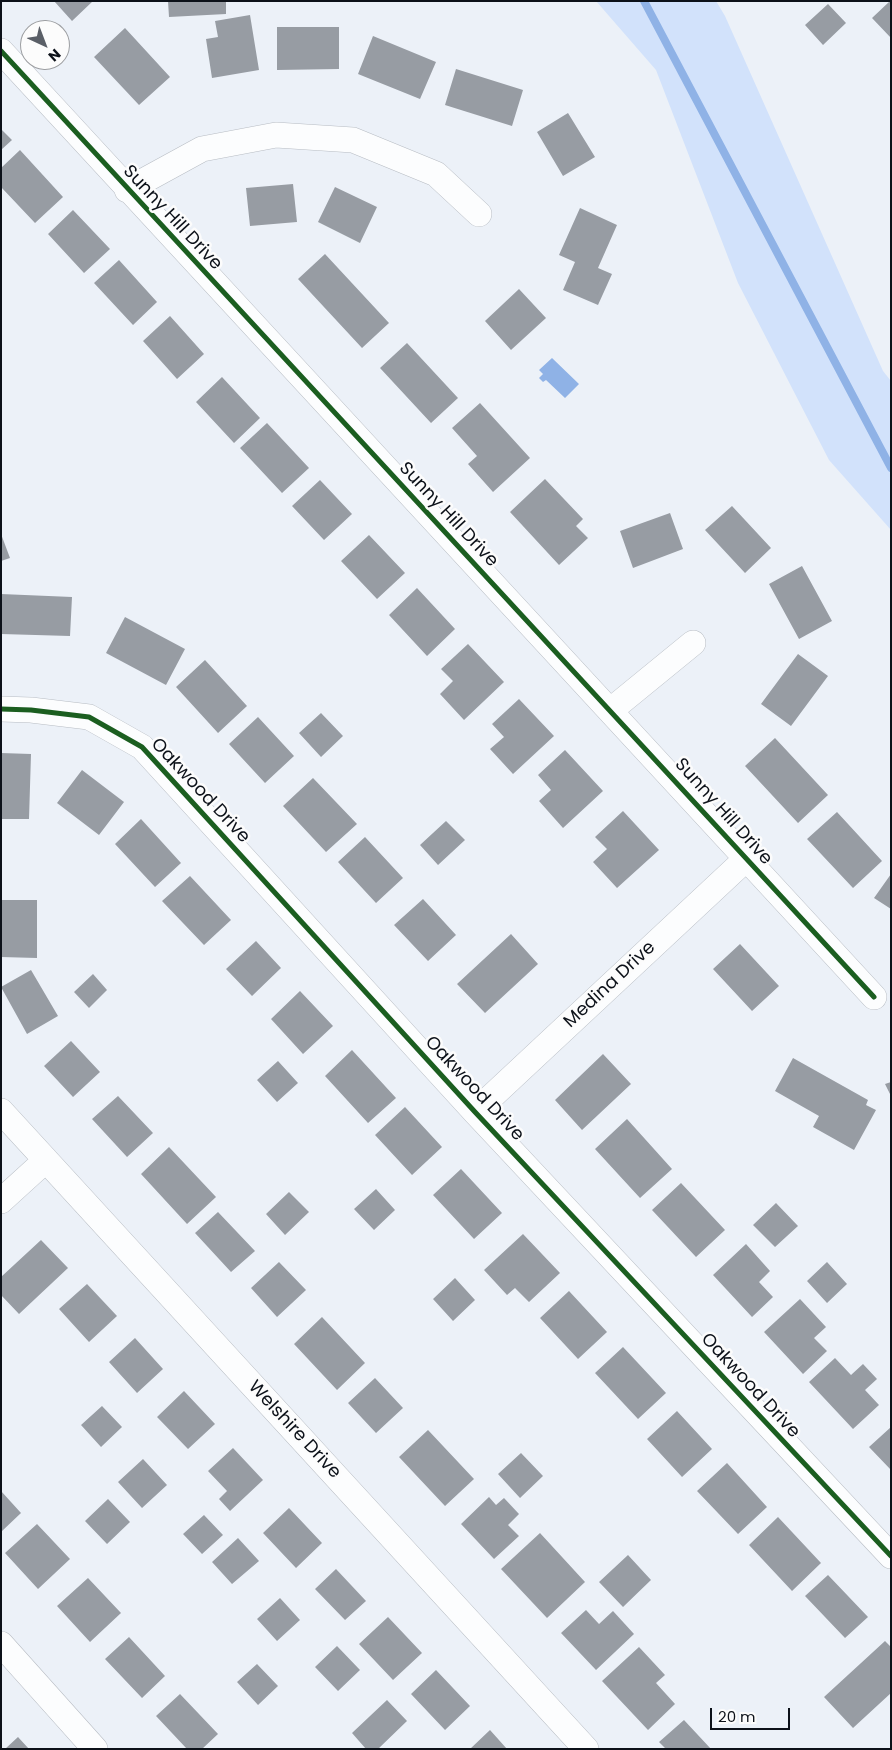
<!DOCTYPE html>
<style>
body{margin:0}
#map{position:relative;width:892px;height:1750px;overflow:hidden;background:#ecf1f8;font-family:Poppins,sans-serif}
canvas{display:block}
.frame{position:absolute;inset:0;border:2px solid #0c1119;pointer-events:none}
.north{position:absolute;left:20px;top:20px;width:50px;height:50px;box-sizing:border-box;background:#fcfcfc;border:1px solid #9c9ea1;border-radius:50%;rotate:137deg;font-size:14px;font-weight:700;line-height:20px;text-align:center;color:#0c1119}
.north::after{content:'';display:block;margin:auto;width:18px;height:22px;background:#5a5f67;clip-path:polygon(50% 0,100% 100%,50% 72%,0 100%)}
.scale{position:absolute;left:710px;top:1708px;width:80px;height:22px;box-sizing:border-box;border:2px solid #0c1119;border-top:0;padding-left:6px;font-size:15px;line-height:18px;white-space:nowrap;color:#0c1119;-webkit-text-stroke:4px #fcfcfc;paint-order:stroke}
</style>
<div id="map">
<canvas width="892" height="1750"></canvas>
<div class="frame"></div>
<div class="north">N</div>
<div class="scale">20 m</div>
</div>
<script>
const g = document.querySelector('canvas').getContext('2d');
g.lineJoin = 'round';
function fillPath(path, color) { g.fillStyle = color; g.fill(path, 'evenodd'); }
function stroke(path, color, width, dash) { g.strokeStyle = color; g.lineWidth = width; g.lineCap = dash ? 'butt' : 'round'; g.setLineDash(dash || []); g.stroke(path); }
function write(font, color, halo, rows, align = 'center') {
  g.font = font + ' Poppins,sans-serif'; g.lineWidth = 5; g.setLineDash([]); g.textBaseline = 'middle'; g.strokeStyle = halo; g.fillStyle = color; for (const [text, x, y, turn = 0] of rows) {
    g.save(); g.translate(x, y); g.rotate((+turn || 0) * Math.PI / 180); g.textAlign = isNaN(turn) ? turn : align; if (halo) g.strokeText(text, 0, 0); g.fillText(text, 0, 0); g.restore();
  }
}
fillPath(new Path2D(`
 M596 1H716L725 16 883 371 891 381V530L829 460 738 283 656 70Z`), '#d2e2fb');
fillPath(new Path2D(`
 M552 358 579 384 565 398 546 380 543 382 539 378 543 374 539 370Z`), '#8fb2e6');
stroke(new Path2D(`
 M644 1 891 468`), '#8fb2e6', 8);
fillPath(new Path2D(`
 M54 1H93L72 21Z
 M168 1H226V14L169 17Z
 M890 1H891V38L872 18Z
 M828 4 846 23 823 45 805 25Z
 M250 15 259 70 212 78 206 39 218 37 215 21Z
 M277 27H339V69L277 70Z
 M125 28 170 77 139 105 94 57Z
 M373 36 436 62 420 99 358 74Z
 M456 69 523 90 512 126 445 105Z
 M568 113 595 157 563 176 537 132Z
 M1 129 12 140 1 150Z
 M20 150 63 197 35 223 1 187V168Z
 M293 184 297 222 250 226 246 188Z
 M335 187 377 207 360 243 318 222Z
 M580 208 617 225 598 268 612 274 598 305 563 290 575 262 559 255Z
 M73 210 110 249 84 273 48 234Z
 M325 254 389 323 362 348 298 279Z
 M119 260 157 302 133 325 94 283Z
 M519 289 546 318 511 350 485 321Z
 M170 316 204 354 177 379 143 341Z
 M407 343 458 398 431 423 380 368Z
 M222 377 260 418 234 443 196 402Z
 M480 403 530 458 493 492 468 464 477 456 452 428Z
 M267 423 309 468 282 493 240 448Z
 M545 479 583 519 576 526 588 538 559 565 510 512Z
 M320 480 352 514 324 540 292 506Z
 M732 506 771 548 745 573 705 530Z
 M670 513 683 549 633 568 620 531Z
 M1 534 10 558 1 561Z
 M369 535 405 573 377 599 341 561Z
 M802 566 832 621 799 639 769 584Z
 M417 588 455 629 427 656 389 615Z
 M1 594 72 597 70 636 1 634Z
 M125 617 185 649 166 685 106 653Z
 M468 644 504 682 464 720 440 694 453 681 441 669Z
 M798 654 828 676 791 726 761 704Z
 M205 660 247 706 218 733 176 687Z
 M519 699 554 736 513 774 490 749 504 737 492 724Z
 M321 713 343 736 321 757 299 733Z
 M258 717 294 756 265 783 229 744Z
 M775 738 828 795 798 823 745 766Z
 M565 750 603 791 563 828 539 801 551 790 538 775Z
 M1 753 31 754 29 819H1Z
 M82 770 124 802 99 835 57 803Z
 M313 778 357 824 326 852 283 806Z
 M623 811 659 850 617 888 593 862 607 849 595 837Z
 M837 812 882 861 853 888 807 839Z
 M141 819 181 863 155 887 115 844Z
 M446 821 465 840 438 865 420 845Z
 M365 837 403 878 376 903 338 862Z
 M891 874V909L874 898Z
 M190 876 231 920 204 945 162 901Z
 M423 899 456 935 428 961 394 925Z
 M1 900H37V958L1 957Z
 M511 934 538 964 485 1013 457 984Z
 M256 941 281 968 252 996 226 969Z
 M740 944 779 986 752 1011 713 969Z
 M31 970 58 1016 27 1034 1 987Z
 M93 974 107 990 89 1008 74 992Z
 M300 991 333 1026 303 1054 271 1019Z
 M71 1041 100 1072 73 1097 44 1066Z
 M352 1050 396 1098 368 1123 325 1076Z
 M603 1054 631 1084 582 1130 555 1100Z
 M793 1058 868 1100 866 1105 876 1110 854 1150 813 1127 819 1116 775 1091Z
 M278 1061 298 1083 277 1102 257 1080Z
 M891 1082V1096L885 1084Z
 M118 1096 153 1133 127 1157 92 1119Z
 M405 1107 442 1147 412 1175 375 1135Z
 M627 1119 672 1169 640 1198 595 1149Z
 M169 1147 216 1197 187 1224 141 1174Z
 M461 1169 502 1213 474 1239 433 1195Z
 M681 1183 725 1230 696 1257 652 1210Z
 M376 1189 395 1210 374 1230 354 1209Z
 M289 1192 309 1212 285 1235 266 1214Z
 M776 1203 798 1226 775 1247 753 1225Z
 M218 1212 255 1251 231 1272 195 1233Z
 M523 1234 560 1273 529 1302 515 1288 507 1295 484 1270Z
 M41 1240 68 1268 19 1314 1 1295V1277Z
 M746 1244 770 1271 759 1282 773 1297 752 1317 713 1275Z
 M279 1262 306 1290 277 1317 251 1288Z
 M827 1262 847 1284 827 1303 807 1281Z
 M455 1278 475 1300 453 1321 433 1299Z
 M87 1284 117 1316 89 1342 59 1309Z
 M569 1291 607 1332 578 1359 540 1318Z
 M800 1299 826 1327 814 1338 827 1351 803 1374 764 1332Z
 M322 1317 365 1363 337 1390 294 1344Z
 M135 1338 163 1369 137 1393 109 1362Z
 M623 1347 666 1393 638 1419 595 1373Z
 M835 1358 851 1375 863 1364 877 1379 865 1390 879 1405 853 1429 809 1382Z
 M375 1378 403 1408 376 1433 348 1403Z
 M184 1391 215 1424 188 1449 157 1417Z
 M102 1406 122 1427 101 1447 81 1425Z
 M677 1411 712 1449 682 1477 647 1439Z
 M891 1427V1470L869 1447Z
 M428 1430 474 1479 445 1506 399 1457Z
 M233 1448 263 1480 230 1511 219 1499 227 1491 208 1471Z
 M521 1453 543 1476 520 1498 498 1474Z
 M143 1459 167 1485 142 1508 118 1482Z
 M727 1463 767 1507 738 1534 697 1491Z
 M1 1491 21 1513 1 1532Z
 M489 1497 496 1505 504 1498 519 1514 508 1525 519 1536 494 1559 461 1524Z
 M108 1499 130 1522 107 1544 85 1521Z
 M289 1508 322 1543 296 1568 263 1533Z
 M204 1515 223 1535 202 1554 183 1534Z
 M778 1517 821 1563 792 1591 749 1545Z
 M37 1524 70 1559 38 1589 5 1553Z
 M540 1533 585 1582 547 1618 501 1569Z
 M238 1538 259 1561 232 1584 212 1562Z
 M628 1555 651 1580 623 1607 599 1582Z
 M336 1569 366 1601 345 1620 315 1589Z
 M828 1575 868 1617 845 1638 805 1596Z
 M88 1578 121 1613 90 1642 57 1606Z
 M280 1598 300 1620 277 1641 257 1619Z
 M586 1610 599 1624 613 1611 634 1634 596 1670 561 1633Z
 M388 1617 422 1653 393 1680 359 1644Z
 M129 1637 165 1676 142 1698 105 1659Z
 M885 1641 891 1647V1693L853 1728 824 1697Z
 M337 1646 360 1670 338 1691 315 1667Z
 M639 1647 665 1675 656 1683 675 1704 648 1730 602 1681Z
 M257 1664 278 1686 258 1705 237 1682Z
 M436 1670 470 1706 445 1730 411 1694Z
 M180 1694 218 1734 202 1749H187L156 1716Z
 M387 1700 407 1721 378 1749H366L352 1733Z
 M684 1720 711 1749H666L659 1742Z
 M490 1730 507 1749H470Z
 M18 1737 29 1749H5Z`), '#979ca3');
const minor = new Path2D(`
 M1 51 874 997
 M127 190 202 149 276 135 353 140 436 174 479 214
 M1 709 31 710 89 717 142 747 475 1112 891 1556
 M611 710 693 643
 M1 1111 586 1749
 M475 1112 746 859
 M1 1201 46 1160
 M1 1644 95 1749`);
stroke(minor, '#b7bcc3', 26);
stroke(minor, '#fcfdfe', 25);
stroke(new Path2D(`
 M1 51 874 997
 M1 709 31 710 89 717 142 747 475 1112 891 1556`), '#1b5e20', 5);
write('18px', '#0c1119', '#fcfcfc', [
 ["Sunny Hill Drive",172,218,47],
 ["Sunny Hill Drive",448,515,47],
 ["Oakwood Drive",200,791,47],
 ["Sunny Hill Drive",723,812,48],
 ["Medina Drive",610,985,-43],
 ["Oakwood Drive",474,1089,47],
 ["Oakwood Drive",750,1386,47],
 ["Welshire Drive",294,1430,47]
]);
</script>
